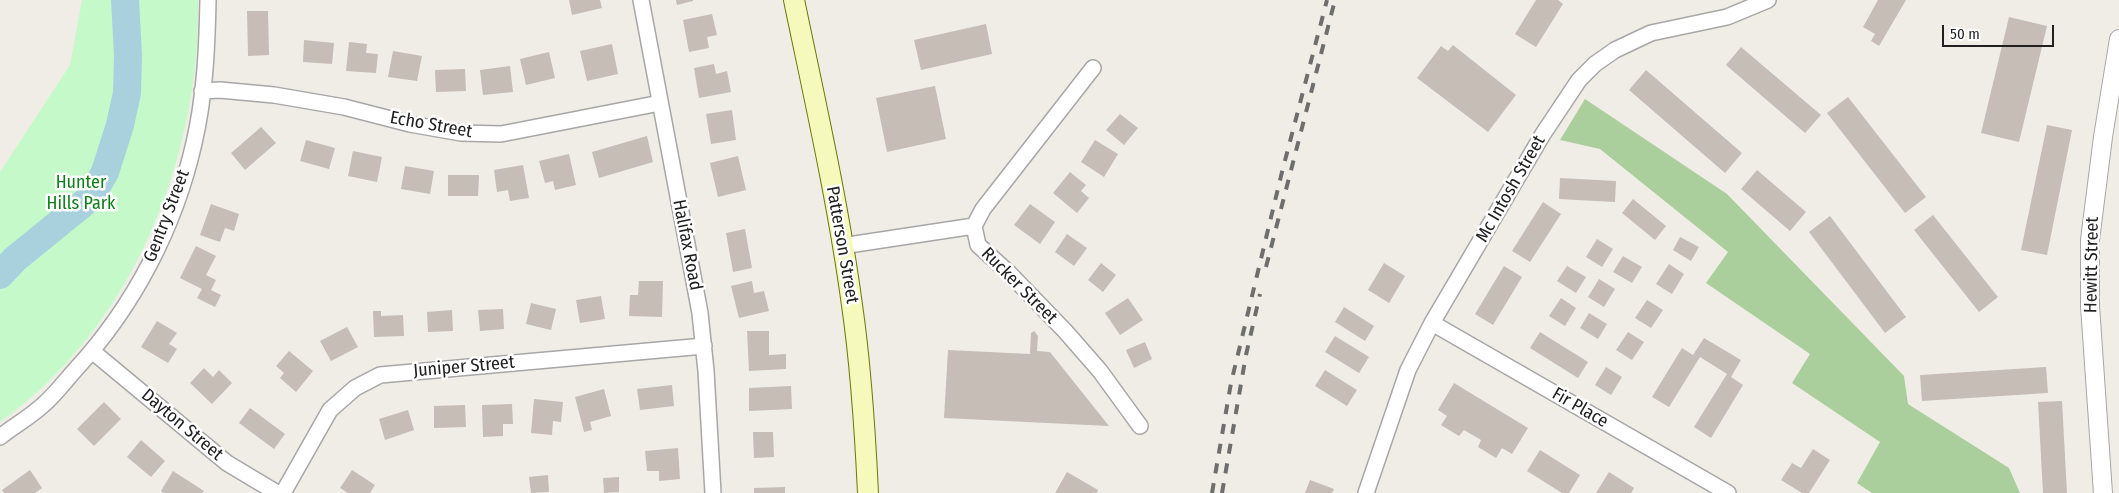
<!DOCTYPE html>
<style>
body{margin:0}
#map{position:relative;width:2119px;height:493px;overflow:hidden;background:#f0ede6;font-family:"Fira Sans Condensed",sans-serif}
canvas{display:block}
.scale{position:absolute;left:1942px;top:25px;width:112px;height:22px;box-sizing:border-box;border:2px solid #202020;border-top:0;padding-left:6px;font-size:15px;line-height:18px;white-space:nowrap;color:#202020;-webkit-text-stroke:4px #fff;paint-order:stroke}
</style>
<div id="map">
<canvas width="2119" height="493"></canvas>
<div class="scale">50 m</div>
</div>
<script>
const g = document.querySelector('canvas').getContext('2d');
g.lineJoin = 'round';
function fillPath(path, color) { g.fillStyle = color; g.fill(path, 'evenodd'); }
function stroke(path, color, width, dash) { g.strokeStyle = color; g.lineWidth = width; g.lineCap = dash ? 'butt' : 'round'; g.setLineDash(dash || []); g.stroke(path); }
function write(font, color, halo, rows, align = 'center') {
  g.font = font + ' "Fira Sans Condensed",sans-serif'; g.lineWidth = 5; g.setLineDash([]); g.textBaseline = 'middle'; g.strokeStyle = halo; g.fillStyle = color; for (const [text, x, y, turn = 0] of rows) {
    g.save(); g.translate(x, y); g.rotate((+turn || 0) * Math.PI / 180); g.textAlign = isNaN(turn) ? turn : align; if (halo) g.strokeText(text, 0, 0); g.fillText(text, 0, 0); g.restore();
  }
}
fillPath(new Path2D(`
 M1585 99 1727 194 1904 376 1908 404 2009 468 2020 493H1872L1857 483 1880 442 1792 383 1810 354 1706 283 1728 252 1600 149 1560 140Z`), '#aacf9c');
fillPath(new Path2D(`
 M82 0H198C201 157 131 330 0 422V172L70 65Z`), '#c5f9c9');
stroke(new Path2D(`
 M0 275 15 259 90 198 105 172 120 125 127 93 128 55 125 0`), '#a8d1dd', 28);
fillPath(new Path2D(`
 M569 0H600L602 8 572 15Z
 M676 0H693V1L677 5Z
 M1536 0H1558L1563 4 1536 47 1515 34Z
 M1878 0H1906L1879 46 1871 41 1875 34 1863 27Z
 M247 11H268L269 55 248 56Z
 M712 14 717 35 707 37 709 48 689 52 683 20Z
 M2009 17 2047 26 2019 142 1981 133Z
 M986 24 992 54 921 70 914 40Z
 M304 40 334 43 332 64 303 62Z
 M349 42 367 44 366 53 378 54 376 73 346 71Z
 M612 44 618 74 587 81 580 51Z
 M1453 45 1516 95 1488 132 1417 78 1441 46 1448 51Z
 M1741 47 1821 115 1805 133 1726 65Z
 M393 51 422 56 417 81 388 77Z
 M549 52 555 78 526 85 520 59Z
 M714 64 716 74 727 71 731 92 699 98 694 68Z
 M510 66 513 92 483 95 480 70Z
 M465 69 466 91 436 92 435 70Z
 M1646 70 1742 153 1725 173 1629 90Z
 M935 86 946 139 887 152 876 98Z
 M1848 97 1926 197 1905 213 1827 113Z
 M732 110 736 140 711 144 706 114Z
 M1120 114 1138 128 1124 145 1106 130Z
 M2047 125 2072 130 2047 255 2021 250Z
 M261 127 276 143 245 170 231 153Z
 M647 136 653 162 599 178 592 152Z
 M306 140 335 148 329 169 300 161Z
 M1095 140 1118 154 1104 177 1081 162Z
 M353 151 382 157 377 182 348 176Z
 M569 154 576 185 555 190 553 181 545 183 539 161Z
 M738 156 746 190 718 197 710 163Z
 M523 165 529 198 510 201 508 190 497 192 494 170Z
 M405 166 434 171 430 194 401 189Z
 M1757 170 1806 212 1790 231 1741 189Z
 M1070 172 1086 185 1081 191 1089 198 1077 213 1053 193Z
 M448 175H479L478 196H448Z
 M1560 178 1616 181 1615 202 1559 199Z
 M1633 199 1666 226 1655 240 1622 213Z
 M1543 202 1561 214 1530 262 1512 251Z
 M211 204 239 214 234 231 225 228 220 242 200 235Z
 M1030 204 1055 222 1040 244 1014 225Z
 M1933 215 1998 297 1979 312 1914 230Z
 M1830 216 1906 317 1885 333 1809 232Z
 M745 229 752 268 733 272 726 233Z
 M1067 234 1087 248 1074 266 1055 252Z
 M1680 237 1699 247 1691 261 1673 250Z
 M1597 239 1613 249 1602 267 1586 257Z
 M196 246 216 256 206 275 216 280 211 290 221 295 215 307 197 298 202 289 180 278Z
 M1623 256 1642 267 1632 283 1613 272Z
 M1101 263 1116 275 1103 292 1088 280Z
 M1384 263 1405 276 1389 303 1368 290Z
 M1669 264 1684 274 1672 294 1656 284Z
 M1504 266 1522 277 1493 325 1475 314Z
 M1567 266 1586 277 1576 293 1557 281Z
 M1599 279 1615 289 1604 307 1588 297Z
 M639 281H663L662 317 629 316 630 295H638Z
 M752 281 754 293 764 291 769 311 739 318 731 286Z
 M601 296 605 319 580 323 576 300Z
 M1128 298 1143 320 1120 335 1105 313Z
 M1561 298 1576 308 1565 326 1549 316Z
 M1647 300 1663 310 1651 328 1635 318Z
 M531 303 556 309 551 330 526 324Z
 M1344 307 1374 326 1365 341 1335 322Z
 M503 309 504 329 480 331 478 310Z
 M452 310 453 331 428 332 427 312Z
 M373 311H381V316L403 315 404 336 374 337Z
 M1589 313 1607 324 1598 339 1580 328Z
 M157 321 177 333 169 344 177 349 168 363 141 347Z
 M347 327 358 347 331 361 320 341Z
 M747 331H769V355L786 354V369L749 371Z
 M1034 331 1038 336 1037 351 1050 352 1109 426 944 418 948 350 1030 354 1031 333Z
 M1540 332 1588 362 1578 378 1530 348Z
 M1628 332 1644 342 1632 360 1616 350Z
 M1335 336 1369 357 1359 373 1325 352Z
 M1704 338 1741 360 1731 377 1743 385 1711 438 1694 427 1727 374 1700 357 1669 407 1652 397 1682 348 1693 355Z
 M1145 342 1152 359 1134 368 1126 350Z
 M289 351 313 371 296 392 280 378 284 373 276 366Z
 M1606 367 1622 377 1611 395 1595 385Z
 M2046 367 2048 393 1922 401 1920 375Z
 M204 368 213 377 219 370 232 383 212 404 190 383Z
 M1325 370 1357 390 1347 406 1315 386Z
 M1454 383 1528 428 1512 454 1502 448 1496 458 1478 447 1481 440 1464 430 1459 436 1441 425 1447 416 1438 410Z
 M672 385 674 406 640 410 637 389Z
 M791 386 792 409 749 411V388Z
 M604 389 611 416 590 422 592 430 584 432 575 397Z
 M534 399 563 402 561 422 553 421 552 435 531 433Z
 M2062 401 2067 493H2043L2038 402Z
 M104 402 121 419 94 446 77 429Z
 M512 404 513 424H503V436L483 437 482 405Z
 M465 405 466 427 434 428V406Z
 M250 408 285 434 274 449 239 423Z
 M408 410 414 430 385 440 379 419Z
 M753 432H773L774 457 754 458Z
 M141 440 165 461 151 477 127 457Z
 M678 448 680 479 659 481V471H647L645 451Z
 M1813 449 1830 460 1809 493H1802L1781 480 1792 463 1801 468Z
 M1540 450 1580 475 1569 493H1562L1527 471Z
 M30 470 42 488 35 493H4L2 490Z
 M352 470 375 485 370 493H348L340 488Z
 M173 471 204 491 202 493H164L161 491Z
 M1067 472 1098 490 1097 493H1055Z
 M1609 472 1634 488 1631 493H1596Z
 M548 475 549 492 531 493 529 477Z
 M619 477V492L604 493 603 478Z
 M1310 480 1334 489 1332 493H1305Z
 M785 487V493H754V488Z`), '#c5bdb6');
const minor = new Path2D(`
 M641 0 700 313 706 371 713 493
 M1093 68 983 209 974 226 978 245 1009 273 1066 332 1100 371 1140 426
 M202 91 220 90 274 95 344 107 410 124 461 133 501 134 660 103
 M842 246 974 226
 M1432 323 1728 493
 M92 351 227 463 277 493
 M0 437C14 426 30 417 43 405 55 395 65 381 76 369 134 306 175 227 194 143 205 96 207 48 208 0
 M283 493 330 410 355 388 380 375 704 346
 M1366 493 1408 370 1432 323 1543 134 1579 80 1595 64 1615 50 1651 33 1727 17 1768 0`);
const tertiary = new Path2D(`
 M2103 493 2090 306V240L2103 137 2119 39`);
const secondary = new Path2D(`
 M794 0C815 101 838 202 852 305 861 367 865 430 868 493`);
stroke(minor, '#a7a7a7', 18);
stroke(tertiary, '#a7a7a7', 20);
stroke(secondary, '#6a7806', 22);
stroke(minor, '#fff', 15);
stroke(tertiary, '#fff', 18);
stroke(secondary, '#f5f9bc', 20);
stroke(new Path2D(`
 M1266 267 1335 0
 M1212 493 1231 383 1282 172 1327 0
 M1222 493 1246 355 1260 294`), '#6e6e6e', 4, [10, 10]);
write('18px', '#202020', '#fff', [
 ["Echo Street",431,125,10],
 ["Mc Intosh Street",1511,189,-60],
 ["Gentry Street",167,216,-69],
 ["Halifax Road",687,245,79],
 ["Patterson Street",842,245,80],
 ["Hewitt Street",2092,265,-89],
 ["Rucker Street",1019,286,45],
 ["Juniper Street",464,367,-5],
 ["Fir Place",1580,408,30],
 ["Dayton Street",182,425,40]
]);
write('18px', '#0d7f17', '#fff', [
 ["Hunter",81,183],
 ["Hills Park",81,204]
]);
</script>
